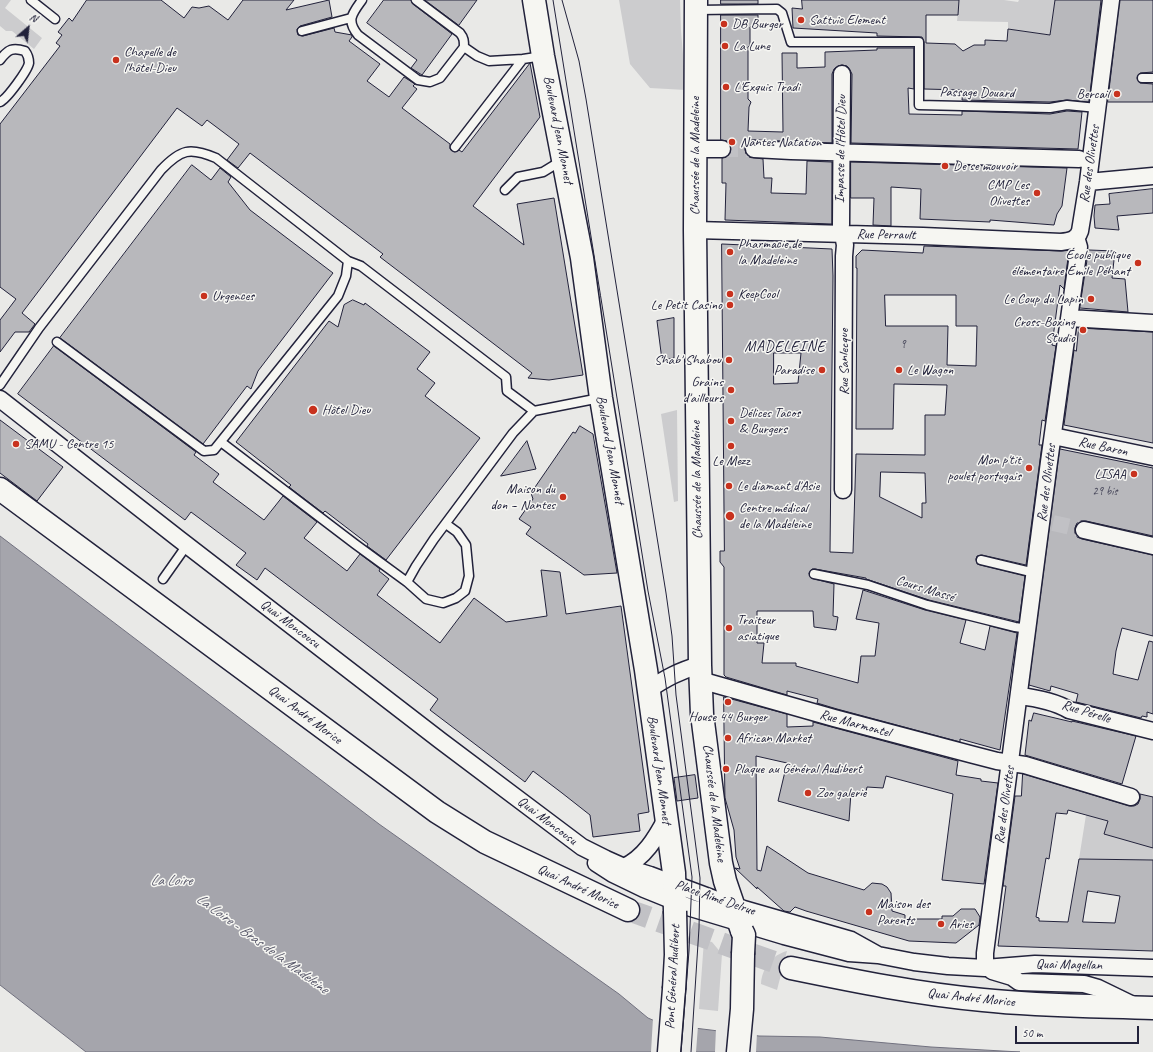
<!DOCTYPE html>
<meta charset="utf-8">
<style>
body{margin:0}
#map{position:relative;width:1153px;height:1052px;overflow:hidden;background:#e9e9e7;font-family:Caveat,sans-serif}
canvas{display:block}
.north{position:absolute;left:8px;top:8px;width:40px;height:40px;-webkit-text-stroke:3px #f6f6f2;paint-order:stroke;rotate:28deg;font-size:11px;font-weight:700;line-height:16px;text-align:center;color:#22223b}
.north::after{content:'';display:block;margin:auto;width:14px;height:18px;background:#22223b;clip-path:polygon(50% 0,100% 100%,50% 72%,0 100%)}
.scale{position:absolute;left:1015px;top:1026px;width:124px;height:18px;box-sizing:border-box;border:2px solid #22223b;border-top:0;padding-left:5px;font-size:12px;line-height:14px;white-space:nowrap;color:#22223b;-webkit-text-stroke:3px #f6f6f2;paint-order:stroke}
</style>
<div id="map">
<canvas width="1153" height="1052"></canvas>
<div class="north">N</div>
<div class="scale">50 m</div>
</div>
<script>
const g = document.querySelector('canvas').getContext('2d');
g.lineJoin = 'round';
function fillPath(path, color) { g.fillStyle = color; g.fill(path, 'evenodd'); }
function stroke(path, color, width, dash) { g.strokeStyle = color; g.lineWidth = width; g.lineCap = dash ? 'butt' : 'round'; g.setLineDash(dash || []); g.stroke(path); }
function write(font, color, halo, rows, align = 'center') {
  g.font = font + ' Caveat,sans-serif'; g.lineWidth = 3; g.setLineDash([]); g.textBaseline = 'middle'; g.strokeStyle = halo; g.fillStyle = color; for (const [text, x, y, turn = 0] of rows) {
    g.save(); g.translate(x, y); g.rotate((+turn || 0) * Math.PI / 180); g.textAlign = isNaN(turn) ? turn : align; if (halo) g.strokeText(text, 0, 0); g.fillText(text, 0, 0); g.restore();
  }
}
fillPath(new Path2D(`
 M0 0H11L5 8 42 38 34 49 12 31H6L0 26Z
 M619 0H680L681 31 686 90 650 88 630 64Z
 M959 0H1004L1018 2 1019 0H1055L1050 35 1008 29V22L957 21Z
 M677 410 678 501 674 502 661 414Z
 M1086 815 1108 821 1104 833 1153 847V860L1079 859Z
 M704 940 712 942 722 954 718 1011 699 1009Z
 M787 951 777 990 761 984C762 968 772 955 787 951Z`), '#ccccce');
const water = new Path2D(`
 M0 536 379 824 619 994 648 1018 662 1024 759 1036 820 1037 931 1047 1020 1052H86L0 985Z`);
fillPath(water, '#a5a5ac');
stroke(water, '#71717f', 1);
fillPath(new Path2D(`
 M653 1018 662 1022 698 1026 696 1052H651Z
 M716 1028 757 1033 756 1052H715Z`), '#e9e9e7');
const building = new Path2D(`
 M87 0H161L184 18 192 7 199 8 209 6 228 20 243 0H294L286 10 329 0 332 17 300 26 297 29 298 35 303 36 334 28 335 32 352 35V37L349 41 380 64 367 81 389 97 404 77 415 84 413 86 417 89 402 108 450 144V149L454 152 459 150 462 152 530 63 540 117 473 206 524 245 517 204 554 198 583 375 549 380 528 378 532 373 380 257 383 254 250 153 238 168 227 160 239 144 207 120 202 126 177 108 22 313 35 324 29 332H15L0 352V320L16 299 0 287V124L60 46 56 43 62 35 58 32 69 18 72 21Z
 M384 0H411L413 4 452 34 422 75 411 68 417 60 367 23Z
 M425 0H477L459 25Z
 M721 0H758V4H721Z
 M802 0H959L958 15H926V43L955 44 963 51 974 45H985V40L1007 41 1008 29 1050 35 1055 0H1101L1089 102 1067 100 1050 102 962 100 963 90 924 89V42L922 37 877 36V33L793 28 792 8 802 9Z
 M1120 0H1153V72L1140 73 1137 78 1140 83 1153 84V102H1108Z
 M721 15H758V27H750V45L748 47V99L751 102 749 107 748 131 783 132 782 53H797V68L825 67V52L877 50V48H914V89L908 88 909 114 962 115V111L1050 114 1067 111 1082 112 1078 149 851 143 852 74 850 70 847 66 842 65 838 66 834 69 832 74V143L755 140H750L746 144 745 149 746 154 749 157 763 159 764 178H772L771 193 806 194 807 161 832 162V224L725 220 726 183H722V158L726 157 730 154 731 149 730 145 727 141 721 140Z
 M851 162 1067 168 1062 206 1057 214 1054 225 990 220V222L920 219 921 189 891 187V226L873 225 874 198H851Z
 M192 165 211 180 220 168 231 177 228 182 250 210 333 273 258 371 251 389 247 386 203 444 60 338Z
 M1153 189V213L1117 216 1119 230 1095 228 1094 216 1095 205 1110 204 1109 194Z
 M722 244 832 249 833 276 830 552 853 553 856 454 925 455V415H945L947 385 894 384 893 429H856L857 268H856V256L862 250 923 253 924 246 1061 251 1069 250 1064 289 1060 285 1052 345 1056 346 1045 421 1042 420 1039 445H1042L1026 565 982 555 977 556 976 559 977 564 980 565 1025 576 1019 622 929 600 866 579V578L815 569H812L809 573 811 578 834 584 833 616 838 617 836 630 814 627 813 611H757V643H764L762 663H796V666L858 683 861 656H875L879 623 856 619 863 590 925 610 966 620 960 643 985 650 990 626 1017 633 1000 750 960 739V742L837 709 817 703 818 699 787 691V695L726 677 724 675V567L720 562V551H724ZM885 295H956V326H977L976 366 947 365 948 326H886ZM774 353H801L798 383 774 384ZM881 472 925 473 926 503H922V518L880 497Z
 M1089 250 1115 251 1112 278 1125 279 1128 312 1080 308Z
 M353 300 364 305 365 303 430 352 417 369 435 383 425 396 480 438 386 560 367 546 368 544 325 511 323 513 289 487 291 485 236 442 329 321 338 327 344 305Z
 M674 318V358L662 360 657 321Z
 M1079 328 1153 332V443L1064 425 1074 350 1076 351Z
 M54 346 196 452 194 455 219 474 213 482 264 520 283 496 317 522 304 538 347 571 360 554 380 569 379 571 389 579 377 595 440 643 474 598 506 622 547 616 541 570 560 572 566 614 621 606 649 812 638 814 640 831 593 837 590 815 562 793 533 771 525 782 430 710 438 699 265 568 257 580 236 565 246 553 191 512 185 520 18 394Z
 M0 420 63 467 37 501 0 473Z
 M580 426 593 434 617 573 584 575 526 534 531 527 519 519 533 499 531 493 573 432 575 433Z
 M527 441 536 469 501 476Z
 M1060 449 1153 468V536L1086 521H1081L1077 523 1075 528V533L1077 537 1082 539 1153 555V636L1122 628 1116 651 1113 674 1138 680 1149 641 1153 642V714L1147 712V717L1142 716 1141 718 1076 702 1078 694 1051 686 1050 691 1029 685Z
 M724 697 787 714V727L813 726V722L958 761 956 775 981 779V781L998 783 984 884 942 880 953 794 886 776 883 788 867 787 866 792H851L849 821 778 801 787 763 756 756 757 870 761 871 767 846 808 873 864 890 872 883 882 884 887 887 891 893 892 911 905 915V919H942V916H953L961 909H975L980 917 979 925 956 943 909 941 806 911 795 907 790 912 784 911 757 887V889L735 868 740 869 736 857 734 830 725 798Z
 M1034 713 1072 722V721L1136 736 1122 784 1025 755 1029 720 1031 721Z
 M1023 774 1129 806H1134L1138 804 1140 799V794L1153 797V848L1104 834 1108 821 1068 810 1067 814 1056 813 1049 859 1046 858 1036 917 1039 918V921L1068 922 1079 859 1153 860V951L998 946 1006 886H1003L1015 796H1021ZM1088 891 1120 896 1115 923 1083 922Z
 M695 775 698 798 677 801 674 778Z`);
fillPath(building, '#b8b8bc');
stroke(building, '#22223b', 1);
stroke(new Path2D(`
 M722 149H754
 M1053 523 1084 530`), '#c1c1c5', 16, [16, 8]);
stroke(new Path2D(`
 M628 910 791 968`), '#c1c1c5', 22, [22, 11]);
const lane = new Path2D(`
 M31 0 55 19
 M362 0C352 14 346 20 358 35L418 80 430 82 440 78 464 47C464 41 464 38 460 33L416 0
 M696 10 777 9 782 13 791 42H919V105L1050 108 1067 105 1097 108
 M302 31 351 18
 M464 47 477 56 489 61 523 59
 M0 60C8 49 13 47 25 51 28 55 29 58 29 63 28 70 7 99 0 102
 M1142 78H1153
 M455 147 523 59 543 56
 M505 190 518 177 543 172 561 161
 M57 342 204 451 214 450 338 296 346 276 348 261
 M0 385 39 328 161 170C181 149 190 147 216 158L348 261 361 266 506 377 507 391 534 411 600 398
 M221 442 355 544 407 582 416 566 434 539 513 433 534 411
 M981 560 1035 573
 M814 574 868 585 927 605 1015 627 1028 629
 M163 579 187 545
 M407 582 426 599 443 603 456 598 465 591 469 576 466 545 457 532 446 524`);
const street = new Path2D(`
 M695 149H722
 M754 149 791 151 1079 159
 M1088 182 1153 176
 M841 225C841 175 842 124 842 74
 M695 230 923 236 1061 242C1070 241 1077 240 1080 231L1088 182 1111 0
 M843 235 845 245 844 256 843 490
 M1069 318 1153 323
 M0 399 179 539 441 741 582 847 606 859 624 867 650 875 733 906 851 940 878 955
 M1053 436 1153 457
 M1084 530 1153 546
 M700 680 834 718 970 754 997 761 1025 765 1131 797
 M648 690C666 678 679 671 700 665
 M1019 696C1037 698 1054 701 1069 710L1153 731
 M596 863 613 874 644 889 691 908 784 936 849 953 878 955 914 962 948 966 985 968 1035 964 1153 968
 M624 867C644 858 656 838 666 819
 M985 968V953L1049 462 1079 247 1076 237
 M992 971 1012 977 1019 982 1084 984 1098 988 1133 1005`);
const secondary = new Path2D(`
 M534 0 543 56 582 258 601 398 646 670 674 873 675 911
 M696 0 695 230 700 665 702 714 721 863 725 881 742 931
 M669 1052 674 989
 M738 1052 742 1009 743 954`);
const primary = new Path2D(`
 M0 489 437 812 485 842 628 910
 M791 968C854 981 918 994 983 1000 1039 1006 1096 1006 1153 1008`);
stroke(lane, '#22223b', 11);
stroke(street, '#22223b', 19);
stroke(secondary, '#22223b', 25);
stroke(primary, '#22223b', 25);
stroke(lane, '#f6f6f2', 8);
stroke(street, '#f6f6f2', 16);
stroke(secondary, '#f6f6f2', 22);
stroke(primary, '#f6f6f2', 22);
stroke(new Path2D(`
 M553 0 648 591 665 678 692 877 689 951 681 1052
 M562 0 579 61 586 99 666 593 672 636 676 695 700 878 699 928 691 1052`), '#22223b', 1);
const secondaryBridge = new Path2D(`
 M742 931 744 935 743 954
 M674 989 676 955 675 911`);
stroke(secondaryBridge, '#22223b', 25, []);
stroke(secondaryBridge, '#f6f6f2', 22);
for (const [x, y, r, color] of [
 [801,20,4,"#c8321e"],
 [724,24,4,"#c8321e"],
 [725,46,4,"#c8321e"],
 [116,60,4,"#c8321e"],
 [726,87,4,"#c8321e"],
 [1117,94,4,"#c8321e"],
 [732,142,4,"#c8321e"],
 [945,166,4,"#c8321e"],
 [1037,193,4,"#c8321e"],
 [730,252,4,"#c8321e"],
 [1138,263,4,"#c8321e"],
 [730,294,4,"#c8321e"],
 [204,296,4,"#c8321e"],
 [1091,299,4,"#c8321e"],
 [730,305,4,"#c8321e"],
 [1083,330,4,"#c8321e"],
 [729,360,4,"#c8321e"],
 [822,370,4,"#c8321e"],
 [899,370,4,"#c8321e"],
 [731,390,4,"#c8321e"],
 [313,410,5,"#c8321e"],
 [731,421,4,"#c8321e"],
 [16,444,4,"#c8321e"],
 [731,446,4,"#c8321e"],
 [1029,468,4,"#c8321e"],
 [1134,474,4,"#c8321e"],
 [729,486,4,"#c8321e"],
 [563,497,4,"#c8321e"],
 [730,516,5,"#c8321e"],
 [729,628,4,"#c8321e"],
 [728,702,4,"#c8321e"],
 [728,738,4,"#c8321e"],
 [726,769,4,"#c8321e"],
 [808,793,4,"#c8321e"],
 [869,912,4,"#c8321e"],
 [941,924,4,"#c8321e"]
]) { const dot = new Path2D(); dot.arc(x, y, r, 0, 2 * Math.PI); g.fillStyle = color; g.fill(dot); stroke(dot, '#f6f6f2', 1.5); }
write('12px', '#48485b', null, [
 ["9",903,345],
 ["29 bis",1105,492]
]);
write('14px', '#22223b', '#f6f6f2', [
 ["Sattvic Element",809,20],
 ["DB Burger",732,24],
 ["La Lune",733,46],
 ["Chapelle de",124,52],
 ["l'hôtel-Dieu",124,68],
 ["L'Exquis Tradi",734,87],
 ["Bercail",1109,94,"right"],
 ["Nantes Natation",740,142],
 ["De se mouvoir",953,166],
 ["CMP Les",1029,185,"right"],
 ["Olivettes",1029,201,"right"],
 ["Pharmacie de",738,244],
 ["la Madeleine",738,260],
 ["École publique",1130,255,"right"],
 ["élémentaire Émile Péhant",1130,271,"right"],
 ["KeepCool",738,294],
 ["Urgences",212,296],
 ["Le Coup du Lapin",1083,299,"right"],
 ["Le Petit Casino",722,305,"right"],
 ["Cross-Boxing",1075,322,"right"],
 ["Studio",1075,338,"right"],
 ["Shab' Shabou",721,360,"right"],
 ["Paradise",814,370,"right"],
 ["Le Wagon",907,370],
 ["Grains",723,382,"right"],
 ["d'ailleurs",723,398,"right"],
 ["Hôtel Dieu",322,410],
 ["Délices Tacos",739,413],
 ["& Burgers",739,429],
 ["SAMU - Centre 15",24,444],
 ["Mon p'tit",1021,460,"right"],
 ["poulet portugais",1021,476,"right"],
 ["Le Mezz",731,461,"center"],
 ["LISAA",1126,474,"right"],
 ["Le diamant d'Asie",737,486],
 ["Maison du",555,489,"right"],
 ["don – Nantes",555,505,"right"],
 ["Centre médical",739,508],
 ["de la Madeleine",739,524],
 ["Traiteur",737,620],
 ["asiatique",737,636],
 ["House 44 Burger",728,717,"center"],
 ["African Market",736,738],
 ["Plaque au Général Audibert",734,769],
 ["Zoo galerie",816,793],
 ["Maison des",877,904],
 ["Parents",877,920],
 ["Aries",949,924]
], 'left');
write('14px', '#22223b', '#f6f6f2', [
 ["Passage Douard",977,93,1],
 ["Boulevard Jean Monnet",558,130,79],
 ["Impasse de l'Hôtel Dieu",841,149,-89],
 ["Chaussée de la Madeleine",695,156,-90],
 ["Rue des Olivettes",1090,164,-82],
 ["Rue Perrault",886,235,1],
 ["Rue Sanlecque",844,362,-90],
 ["Rue Baron",1103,447,12],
 ["Boulevard Jean Monnet",610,450,80],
 ["Chaussée de la Madeleine",697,480,-91],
 ["Rue des Olivettes",1047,483,-83],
 ["Cours Massé",925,589,17],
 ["Quai Moncousu",290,624,37],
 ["Rue Pérelle",1086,712,17],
 ["Quai André Morice",305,715,37],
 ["Rue Marmontel",855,724,15],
 ["Boulevard Jean Monnet",659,770,82],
 ["Chaussée de la Madeleine",714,803,83],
 ["Rue des Olivettes",1005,805,-82],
 ["Quai Moncousu",547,821,37],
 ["Quai André Morice",578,887,25],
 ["Place Aimé Delrue",715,898,19],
 ["Quai Magellan",1069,965,1],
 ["Pont Général Audibert",673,977,-87],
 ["Quai André Morice",971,998,6]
]);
g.letterSpacing = '1px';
write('15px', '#22223b', '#f6f6f2', [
 ["MADELEINE",785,347]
]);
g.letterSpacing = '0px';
write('italic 15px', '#565668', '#f6f6f2', [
 ["La Loire",171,881],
 ["La Loire - Bras de la Madeleine",262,944,36]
]);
</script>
